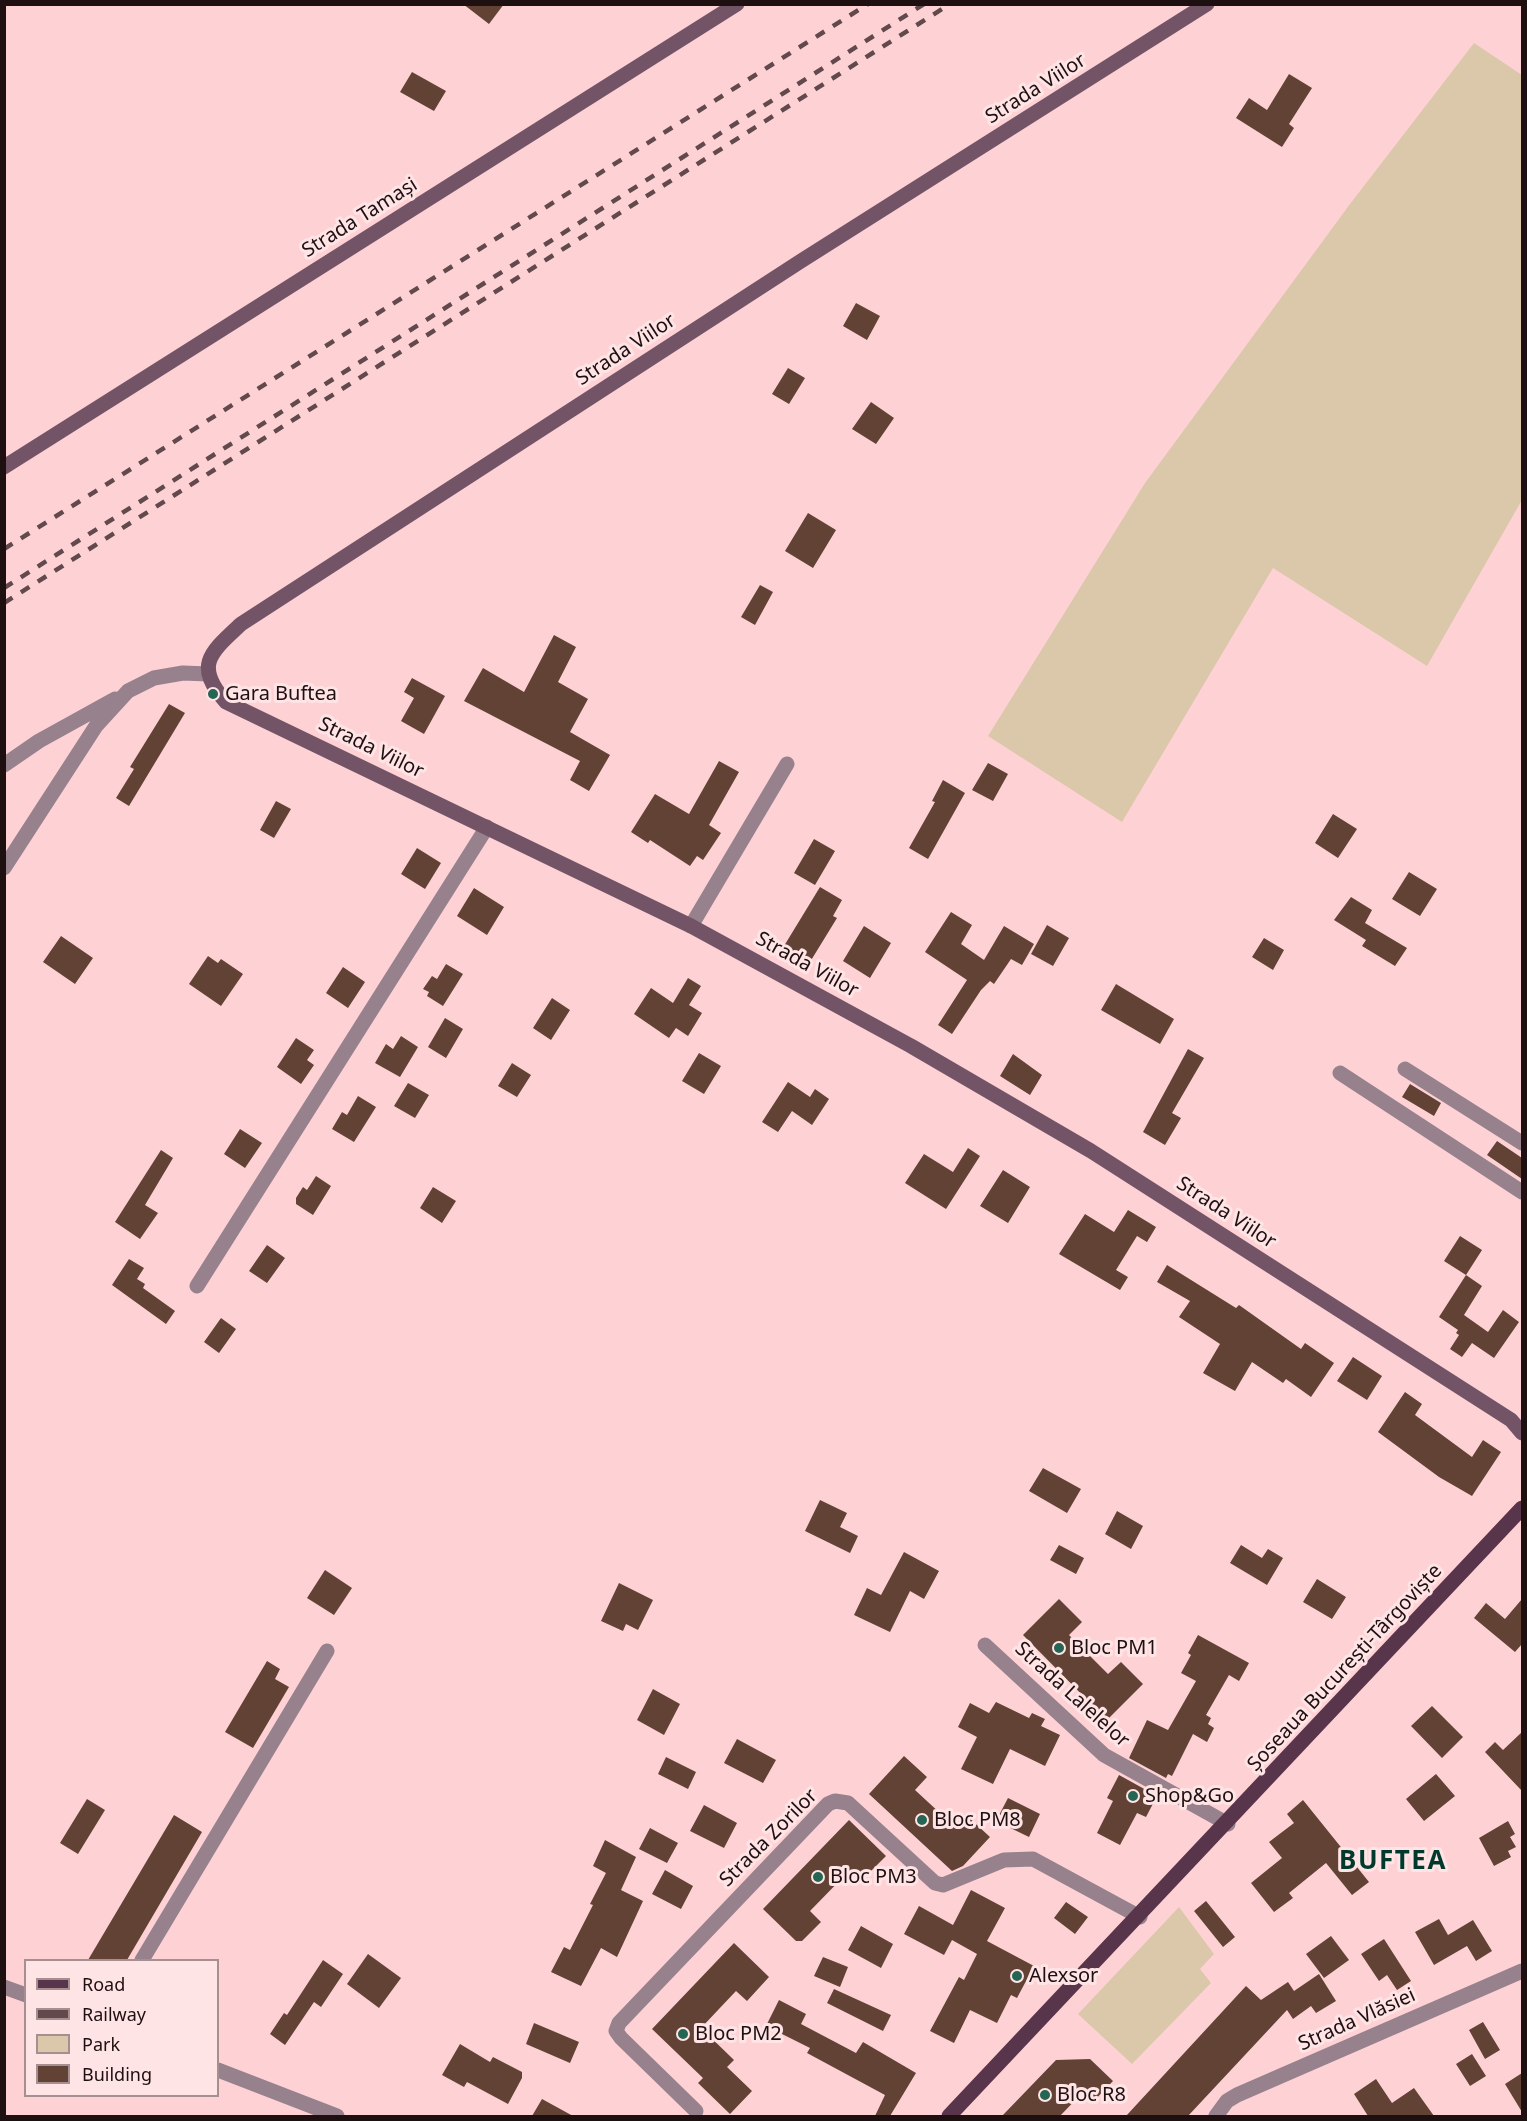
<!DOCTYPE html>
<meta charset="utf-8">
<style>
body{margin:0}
#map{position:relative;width:1527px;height:2121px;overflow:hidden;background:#fed2d5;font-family:"Noto Sans",sans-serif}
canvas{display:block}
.frame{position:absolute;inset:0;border:6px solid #1e0f11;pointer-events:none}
.legend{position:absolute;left:24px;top:1959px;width:195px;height:138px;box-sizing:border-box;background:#ffe4e6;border:2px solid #a58f91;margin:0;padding:8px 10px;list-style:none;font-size:18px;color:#1e0f11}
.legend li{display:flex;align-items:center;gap:12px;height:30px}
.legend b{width:30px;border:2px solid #a58f91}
</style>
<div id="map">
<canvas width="1527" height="2121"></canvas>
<div class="frame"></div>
<ul class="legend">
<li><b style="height:8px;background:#59354c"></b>Road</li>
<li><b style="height:8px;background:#61494c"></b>Railway</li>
<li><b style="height:16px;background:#dbc8ab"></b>Park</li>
<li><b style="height:16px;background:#624234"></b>Building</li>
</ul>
</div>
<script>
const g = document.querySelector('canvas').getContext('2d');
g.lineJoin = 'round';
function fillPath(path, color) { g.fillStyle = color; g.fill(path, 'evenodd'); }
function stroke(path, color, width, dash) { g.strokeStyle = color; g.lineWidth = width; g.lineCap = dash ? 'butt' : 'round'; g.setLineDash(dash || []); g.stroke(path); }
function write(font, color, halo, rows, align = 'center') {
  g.font = font + ' "Noto Sans",sans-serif'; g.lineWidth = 6; g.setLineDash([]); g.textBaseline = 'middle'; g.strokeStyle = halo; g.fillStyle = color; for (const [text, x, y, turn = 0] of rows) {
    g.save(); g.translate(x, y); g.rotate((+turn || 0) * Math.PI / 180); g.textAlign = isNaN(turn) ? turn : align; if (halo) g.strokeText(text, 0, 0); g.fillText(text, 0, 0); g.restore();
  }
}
fillPath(new Path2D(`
 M1474 43 1522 75V500L1427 666 1273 568 1122 822 988 736 1145 483 1350 204Z
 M1179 1907 1214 1954 1200 1969 1211 1983 1132 2064 1078 2014Z`), '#dbc8ab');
fillPath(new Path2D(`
 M463 4H504L489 24Z
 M412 72 446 91 434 111 400 92Z
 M1289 74 1312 88 1289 124 1294 128 1282 147 1236 118 1249 98 1267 110Z
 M856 303 880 316 867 340 843 326Z
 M788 368 805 378 789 404 772 394Z
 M871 402 894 418 876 444 852 429Z
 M808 513 836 530 813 568 785 551Z
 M760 585 773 592 755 625 741 617Z
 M554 635 576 647 558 682 588 699 570 732 610 755 589 791 570 780 580 761 464 701 483 668 524 692Z
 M412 678 445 696 424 734 401 721 414 698 404 692Z
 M169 704 185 713 129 806 116 798 134 769 130 767Z
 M719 761 739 772 709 825 721 833 703 860 697 856 690 866 650 840 648 843 631 832 655 794 689 814Z
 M988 763 1008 774 993 801 972 790Z
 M943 780 965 793 928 859 909 848 935 802 932 801Z
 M276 801 291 809 274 838 260 830Z
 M1333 814 1357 829 1338 858 1315 843Z
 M814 839 835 851 815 885 794 873Z
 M417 848 441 863 425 889 401 874Z
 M1409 872 1437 889 1420 916 1392 899Z
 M820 887 842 900 833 916 837 918 810 962 784 946Z
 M474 888 504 907 487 935 457 916Z
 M1351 897 1372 910 1365 923 1407 948 1395 966 1362 946 1366 940 1334 920Z
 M951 912 972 925 961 944 984 960 1004 926 1034 944 1022 965 1011 959 994 984 990 981 981 990 952 1034 938 1025 967 980 925 952Z
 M1047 925 1069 938 1053 966 1031 954Z
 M864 926 891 943 870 978 843 961Z
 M61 936 93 958 75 984 43 962Z
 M1264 938 1284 950 1273 970 1252 957Z
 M208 956 218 963 221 959 243 974 221 1006 189 984Z
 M446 964 463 974 443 1006 427 996 429 992 423 989 432 976 437 979Z
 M343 967 365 982 348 1008 326 993Z
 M688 978 701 986 689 1005 702 1013 688 1036 676 1028 669 1038 634 1014 651 988 673 1003Z
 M1116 984 1174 1019 1160 1044 1101 1010Z
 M552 998 570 1010 551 1040 533 1028Z
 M445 1018 463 1029 446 1058 428 1047Z
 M401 1036 418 1047 400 1077 375 1063 386 1044 393 1049Z
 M296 1038 314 1050 307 1060 314 1065 301 1084 277 1067Z
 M1188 1049 1204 1058 1172 1113 1181 1118 1165 1145 1143 1132Z
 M699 1053 721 1066 704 1094 682 1081Z
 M1013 1054 1042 1075 1030 1095 1000 1076Z
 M512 1063 531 1075 517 1097 498 1086Z
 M788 1082 810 1097 815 1089 829 1099 812 1125 792 1111 778 1132 762 1122Z
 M408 1083 429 1095 415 1118 394 1106Z
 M1410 1084 1441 1103 1434 1116 1402 1097Z
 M358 1096 376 1107 354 1142 332 1129 342 1112 347 1115Z
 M240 1129 262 1143 245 1168 224 1154Z
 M1497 1141 1522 1158V1179L1487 1155Z
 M968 1148 980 1156 946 1209 905 1183 924 1154 953 1172Z
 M161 1150 173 1158 145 1205 158 1213 140 1239 115 1222Z
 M1003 1170 1030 1187 1008 1223 980 1206Z
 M316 1176 331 1186 313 1215 296 1204V1198L303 1187 307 1190Z
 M433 1187 456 1201 442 1223 420 1208Z
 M1128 1210 1156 1227 1147 1242 1137 1236 1116 1270 1128 1277 1120 1290 1059 1254 1085 1214 1114 1232Z
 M1460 1236 1482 1250 1466 1275 1444 1261Z
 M267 1245 285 1258 267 1283 249 1271Z
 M129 1259 144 1268 137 1279 145 1284 143 1288 175 1311 166 1324 112 1285Z
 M1167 1265 1236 1308 1239 1305 1301 1349 1305 1343 1334 1363 1311 1397 1286 1379 1283 1383 1252 1362 1235 1391 1203 1373 1220 1344 1179 1317 1190 1301 1157 1282Z
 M1466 1275 1482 1286 1464 1315 1488 1332 1503 1310 1519 1322 1494 1358 1472 1343 1462 1357 1450 1349 1459 1335 1456 1333 1458 1330 1439 1317Z
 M221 1318 236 1329 219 1353 204 1342Z
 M1353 1357 1382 1376 1367 1400 1337 1381Z
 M1405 1392 1422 1404 1415 1415 1472 1457 1483 1440 1501 1452 1472 1496 1439 1477 1378 1432Z
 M1043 1468 1081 1489 1067 1513 1029 1491Z
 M820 1500 847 1513 840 1527 858 1536 850 1553 805 1531Z
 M1117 1511 1143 1526 1131 1549 1105 1534Z
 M1059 1545 1084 1558 1076 1574 1050 1560Z
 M1241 1545 1262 1558 1268 1549 1283 1558 1267 1585 1230 1563Z
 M904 1552 939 1571 924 1599 910 1591 890 1632 854 1615 867 1588 881 1595Z
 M325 1570 352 1588 334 1615 307 1598Z
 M1317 1579 1346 1597 1332 1619 1303 1602Z
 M619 1583 653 1600 638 1630 626 1624 623 1631 601 1621Z
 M1059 1599 1082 1622 1069 1635 1108 1674 1121 1662 1143 1684 1107 1720 1023 1635Z
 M1522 1599V1644L1515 1652 1474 1618 1486 1603 1505 1619Z
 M1198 1635 1249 1663 1239 1681 1229 1675 1206 1715 1211 1718 1208 1724 1214 1728 1207 1742 1193 1734 1172 1776 1168 1774 1166 1778 1129 1758 1147 1720 1168 1730 1196 1681 1181 1673 1191 1655 1188 1653Z
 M267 1661 280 1669 275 1679 289 1687 253 1748 225 1732Z
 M653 1689 680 1704 664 1735 637 1720Z
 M996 1702 1029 1718 1032 1713 1045 1719 1041 1726 1060 1735 1045 1766 1010 1749 993 1784 961 1769 977 1737 958 1727 970 1703 989 1713Z
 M1432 1706 1463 1737 1442 1758 1411 1726Z
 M1522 1732V1791L1485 1752 1495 1742 1503 1750Z
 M737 1739 776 1760 763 1783 724 1763Z
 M904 1756 927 1777 915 1790 954 1826 965 1814 990 1837 963 1866 952 1871 869 1794Z
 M666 1757 696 1772 688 1789 658 1774Z
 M1436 1774 1455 1796 1424 1821 1406 1799Z
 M1119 1775 1157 1796 1146 1817 1137 1813 1120 1845 1097 1833 1113 1801 1107 1798Z
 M1008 1798 1040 1814 1029 1837 996 1821Z
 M87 1799 105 1810 78 1854 60 1843Z
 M1303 1800 1369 1882 1352 1895 1326 1863 1289 1893 1293 1898 1274 1912 1251 1883 1282 1858 1269 1842 1294 1823 1287 1814Z
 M704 1805 737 1823 724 1848 690 1831Z
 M174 1815 202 1832 127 1960H88Z
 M849 1820 886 1856 860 1882 849 1871 810 1911 821 1922 802 1941H796L763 1909Z
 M1508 1821 1515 1834 1510 1837 1516 1847 1508 1851 1511 1857 1494 1866 1479 1838Z
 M650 1828 678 1843 667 1863 639 1849Z
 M605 1840 636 1857 621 1890 643 1901 617 1957 601 1948 581 1986 551 1972 564 1947 570 1950 593 1905 590 1904 606 1873 593 1866Z
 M665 1870 693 1886 681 1909 652 1894Z
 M971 1890 1005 1908 987 1941 1034 1966 1017 1998 1011 1995 997 2023 970 2010 954 2043 930 2031 959 1977 964 1980 977 1954 952 1940 944 1955 904 1934 919 1906 953 1925Z
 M1206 1901 1235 1937 1223 1947 1194 1911Z
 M1066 1902 1088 1917 1075 1934 1054 1918Z
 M1439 1919 1448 1935 1473 1920 1492 1951 1476 1961 1467 1946 1434 1965 1415 1932Z
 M861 1926 893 1944 881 1968 848 1950Z
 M1331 1936 1349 1960 1324 1978 1306 1954Z
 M1384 1939 1411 1981 1397 1990 1387 1975 1379 1981 1361 1954Z
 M734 1943 769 1977 747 2001 736 1991 701 2028 734 2060 727 2067 752 2091 730 2114 698 2083 703 2078 652 2029Z
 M368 1954 401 1978 379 2008 347 1984Z
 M823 1957 848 1967 840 1987 814 1976Z
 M323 1960 343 1974 321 2007 314 2002 285 2045 270 2034 284 2013 287 2015Z
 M1319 1974 1336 2001 1316 2013 1311 2006 1293 2019 1287 2010 1188 2116H1126L1246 1986 1261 2000 1288 1982 1294 1991Z
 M834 1989 891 2015 883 2031 827 2003Z
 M779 2000 806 2014 801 2024 856 2053 863 2042 916 2073 890 2116H875L885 2095 807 2053 810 2048 766 2026Z
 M1483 2022 1500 2050 1485 2059 1469 2030Z
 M534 2023 579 2042 570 2063 526 2044Z
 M460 2044 490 2062 493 2057 522 2072V2078L508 2104 467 2082 464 2087 442 2075Z
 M1472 2054 1486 2076 1470 2086 1456 2064Z
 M1090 2059 1113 2081 1092 2103 1082 2093 1060 2116H1002L1056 2060Z
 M1522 2073V2112L1505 2084Z
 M1376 2079 1392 2103 1414 2088 1434 2116H1368L1354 2094Z
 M542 2099 573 2116H532Z`), '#624234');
stroke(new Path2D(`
 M4 765 39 741 115 699
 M4 868 96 726 128 691 154 678 183 673 208 674
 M691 926 787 764
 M1405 1069 1522 1143
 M1340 1073 1522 1192
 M197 1286 487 827
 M985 1645 1104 1755 1228 1824
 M142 1960 327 1651
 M4 1987 26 1995
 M218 2070 337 2116
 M696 2111 621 2038 616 2031 619 2023 828 1804 835 1801 848 1803 935 1883 943 1885 1004 1860 1033 1859 1140 1917
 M1216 2116 1227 2101 1237 2095 1522 1971`), '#96818d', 15);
stroke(new Path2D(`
 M1207 4 801 261 241 624C211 652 193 665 226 702L691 926 911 1046 1091 1151 1511 1420 1522 1433
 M4 467 737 4`), '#735467', 15);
stroke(new Path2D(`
 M949 2116 1522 1508`), '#59354c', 15);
stroke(new Path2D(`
 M4 549 868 4
 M4 588 924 4
 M4 603 950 4`), '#61494c', 4.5, [10, 10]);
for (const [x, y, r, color] of [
 [213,694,6,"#256553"],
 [1059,1648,6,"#256553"],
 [1133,1796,6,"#256553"],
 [922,1820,6,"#256553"],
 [818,1877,6,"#256553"],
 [1017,1976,6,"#256553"],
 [683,2034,6,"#256553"],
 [1045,2095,6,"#256553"]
]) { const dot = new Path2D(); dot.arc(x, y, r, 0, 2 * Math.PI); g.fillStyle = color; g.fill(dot); stroke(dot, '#ffe4e6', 2); }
write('20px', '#1e0f11', '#ffe4e6', [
 ["Strada Viilor",1036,89,-32],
 ["Strada Tamași",360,218,-32],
 ["Strada Viilor",626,350,-33],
 ["Strada Viilor",371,748,26],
 ["Strada Viilor",807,965,29],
 ["Strada Viilor",1226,1213,33],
 ["Șoseaua București-Târgoviște",1345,1668,-47],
 ["Strada Lalelelor",1072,1695,42],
 ["Strada Zorilor",769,1838,-45],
 ["Strada Vlăsiei",1357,2020,-24]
]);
write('20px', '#1e0f11', '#ffe4e6', [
 ["Gara Buftea",225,694],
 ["Bloc PM1",1071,1648],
 ["Shop&Go",1145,1796],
 ["Bloc PM8",934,1820],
 ["Bloc PM3",830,1877],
 ["Alexsor",1029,1976],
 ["Bloc PM2",695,2034],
 ["Bloc R8",1057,2095]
], 'left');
g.letterSpacing = '1.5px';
write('bold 26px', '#013a2d', '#ffe4e6', [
 ["BUFTEA",1393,1862]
]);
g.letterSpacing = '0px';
</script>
